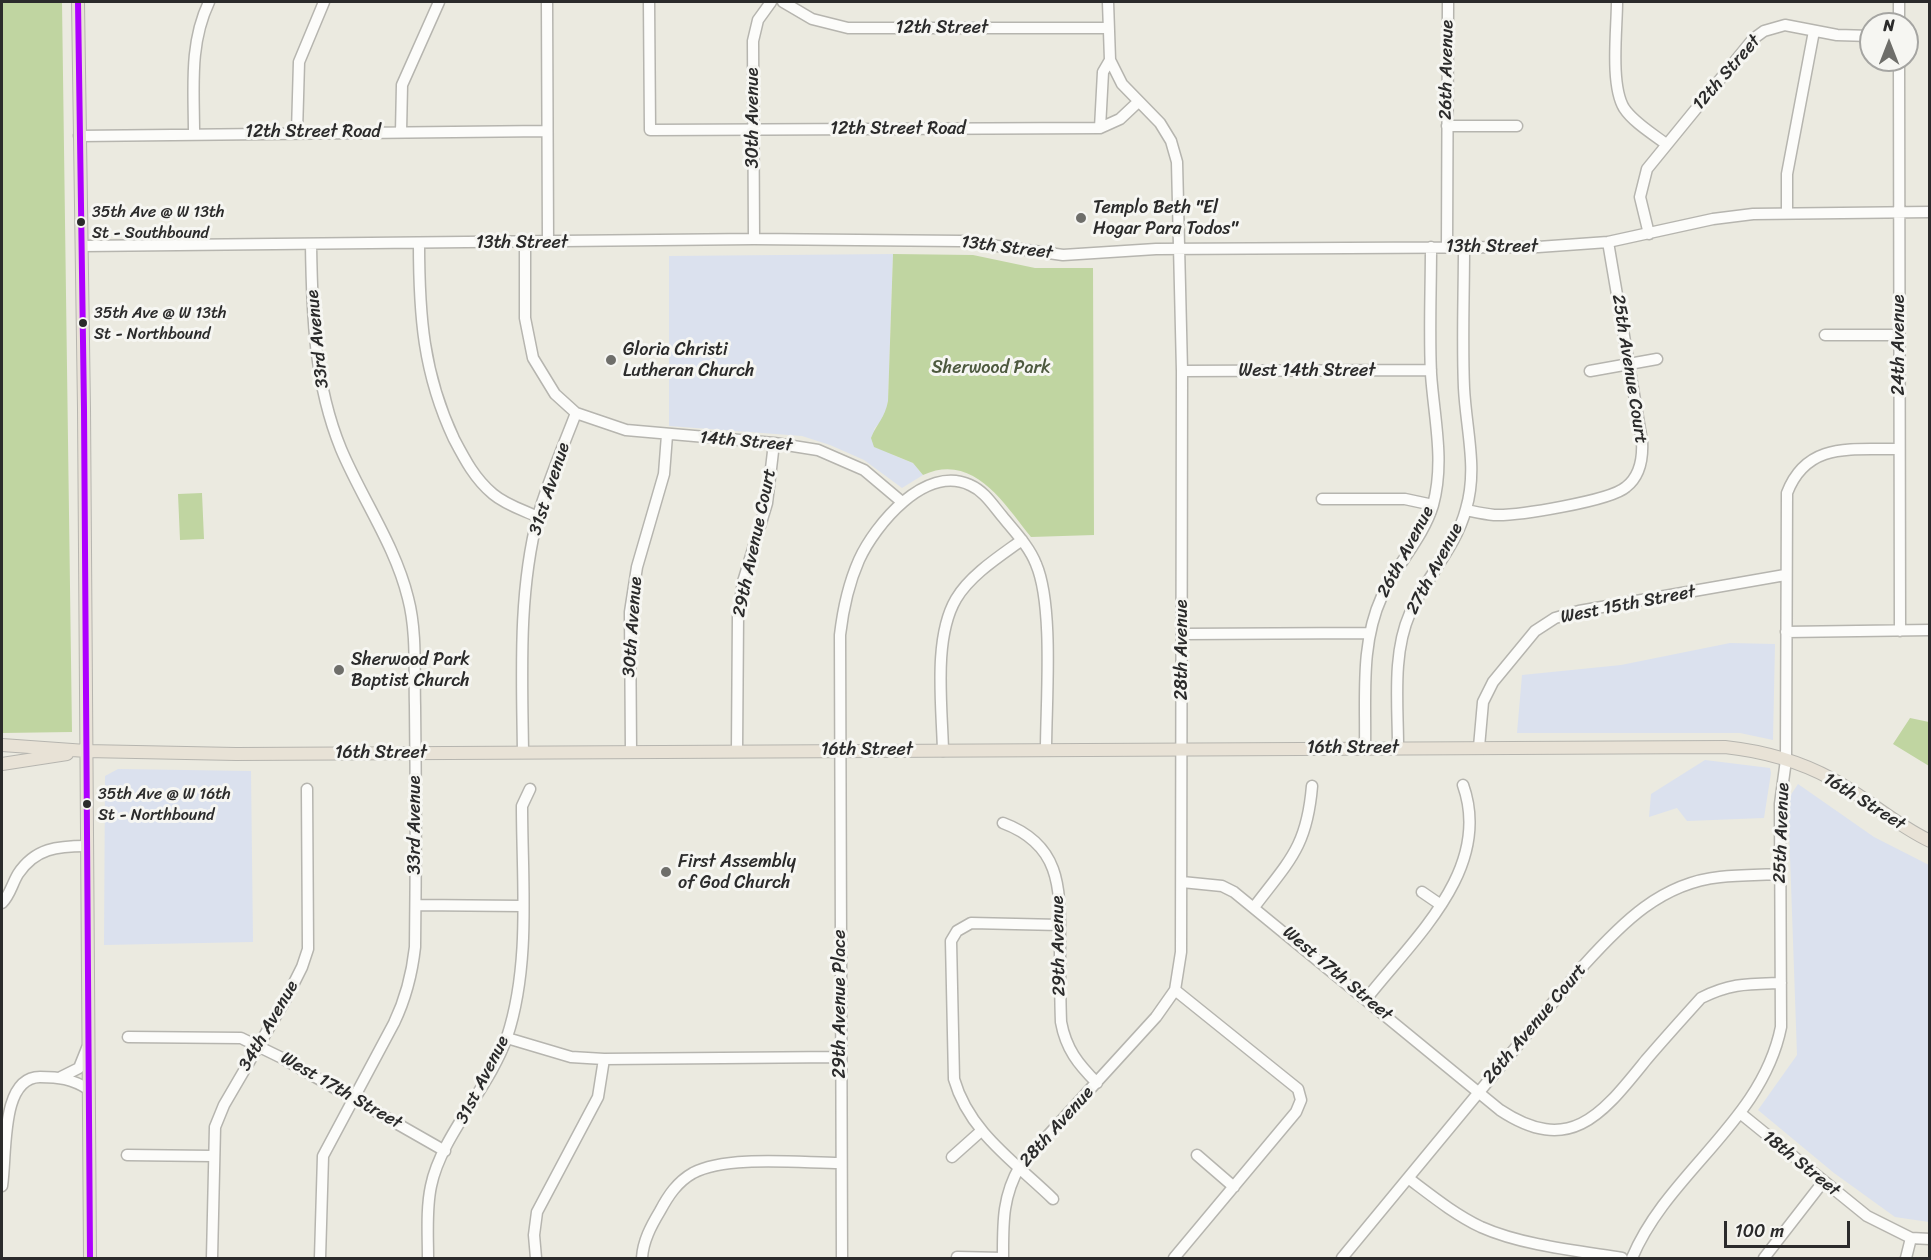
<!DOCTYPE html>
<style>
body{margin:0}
#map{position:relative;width:1931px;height:1260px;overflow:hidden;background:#ebeae0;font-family:Sriracha,sans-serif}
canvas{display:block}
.frame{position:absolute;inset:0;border:3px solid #2b2b2b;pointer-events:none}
.north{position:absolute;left:1859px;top:12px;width:60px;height:60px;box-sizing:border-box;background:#f6f6f2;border:2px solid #a5a5a2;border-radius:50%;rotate:0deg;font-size:16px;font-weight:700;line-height:24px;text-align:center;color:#2b2b2b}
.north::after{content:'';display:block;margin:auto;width:21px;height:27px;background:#6e6e6a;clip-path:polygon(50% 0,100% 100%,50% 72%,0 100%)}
.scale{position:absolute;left:1724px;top:1221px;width:126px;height:27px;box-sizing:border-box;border:3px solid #2b2b2b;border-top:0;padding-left:8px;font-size:18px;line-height:21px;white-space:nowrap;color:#2b2b2b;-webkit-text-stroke:4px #f6f6f2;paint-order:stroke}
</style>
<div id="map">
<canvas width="1931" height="1260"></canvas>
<div class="frame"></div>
<div class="north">N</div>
<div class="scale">100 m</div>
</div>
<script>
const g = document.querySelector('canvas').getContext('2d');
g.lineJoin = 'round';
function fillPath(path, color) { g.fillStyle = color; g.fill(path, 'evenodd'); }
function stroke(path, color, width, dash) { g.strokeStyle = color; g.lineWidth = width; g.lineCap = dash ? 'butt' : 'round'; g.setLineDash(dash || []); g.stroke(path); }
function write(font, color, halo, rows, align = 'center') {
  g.font = font + ' Sriracha,sans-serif'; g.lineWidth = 6; g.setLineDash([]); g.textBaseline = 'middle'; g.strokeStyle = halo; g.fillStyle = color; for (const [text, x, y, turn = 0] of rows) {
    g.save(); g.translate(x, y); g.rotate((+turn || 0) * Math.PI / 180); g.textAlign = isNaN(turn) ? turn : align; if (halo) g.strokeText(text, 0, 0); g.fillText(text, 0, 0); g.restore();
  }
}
fillPath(new Path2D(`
 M893 254 888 401 886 416 874 429 893 455 913 463 923 475 902 488 864 460 830 445 802 436 669 426V256Z
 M1730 643 1775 644 1773 740 1740 733H1517L1522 675 1621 665Z
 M1705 760 1770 768 1771 773 1764 818 1687 821 1677 808 1649 817 1651 794Z
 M118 769 251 771 253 942 104 945 105 776Z
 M1798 784 1874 837 1929 865V1222L1895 1217 1834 1173 1758 1110 1797 1055 1788 799Z`), '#dbe1ee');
fillPath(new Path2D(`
 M2 2H62L72 732 2 733Z
 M893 254 973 255 1035 268H1093L1094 535 1031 537C1004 504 974 452 923 475L913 463 874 447 871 438C877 423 885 418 888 401Z
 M202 493 204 539 180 540 178 494Z
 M1910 718 1929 722V766L1893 744Z`), '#c0d5a1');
const minor = new Path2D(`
 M547 2 548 243
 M649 2 650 130 1100 128 1120 119 1137 103
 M783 2 812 19 848 28H1107
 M1617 2C1617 29 1610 85 1624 108 1633 122 1653 134 1666 144
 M1899 24V2
 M1899 60 1900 631
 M1447 126H1517
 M1100 128 1103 72 1110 60
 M297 132 299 62 324 2
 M401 132 402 85 439 2
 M194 133C194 88 189 44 209 2
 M79 136 547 131
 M1787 213V174L1814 31
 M1649 234 1640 197 1647 169 1753 39 1764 31 1785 25 1837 35 1871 36
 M754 239 753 41 758 20 771 2
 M419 243C419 315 423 373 454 439 465 460 475 479 493 494 506 505 523 510 538 517
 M525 243V318L533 358 555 394 576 413 626 430 774 443 818 450 864 470 902 502
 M311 244C312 314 314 383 341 449 362 499 395 545 408 598 417 632 414 671 415 706 416 786 416 867 415 947 412 974 406 998 394 1023L323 1156 320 1258
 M82 246 754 239 961 241 1063 255 1156 249 1538 247 1608 242 1713 219 1753 214 1930 212
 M1447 247 1448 2
 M1825 335H1899
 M1182 371 1431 370
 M1590 371 1657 359
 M1322 499H1405L1433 505
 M1466 510C1476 512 1485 514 1494 515 1517 516 1610 501 1626 487 1640 476 1643 458 1642 441L1608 242
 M1786 632 1930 630
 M1182 634 1369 633
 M1398 747C1398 704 1392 654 1410 613 1426 577 1456 548 1466 509 1478 469 1466 429 1464 388 1462 341 1464 294 1464 247
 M1479 747 1483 702 1493 682 1535 631 1555 618 1579 611 1785 575
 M1365 748C1366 696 1360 644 1382 596 1397 564 1423 538 1433 505 1445 461 1434 418 1431 374 1429 332 1431 289 1431 247
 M737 751 738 615 743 582 767 503 774 443
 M943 751C942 706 933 638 956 599 970 575 1000 556 1022 540
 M523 752C522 673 518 593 538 516 548 481 563 447 576 413
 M631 752 630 612 637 567 664 474 667 435
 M1003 823C1062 845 1060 889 1060 942 1060 969 1060 995 1061 1022 1066 1049 1078 1064 1097 1083
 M1182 882 1222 886 1234 892 1500 1110C1571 1157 1603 1113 1646 1060 1664 1039 1682 1019 1701 998 1731 983 1748 984 1781 983
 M1422 892 1441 905
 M2 903C10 895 12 884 18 874 35 848 58 846 86 846
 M416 905 522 906
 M1255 906C1290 860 1307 846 1312 786
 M1367 998C1414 938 1493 869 1463 785
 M128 1037 241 1038 282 1058 445 1151
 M507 1038 571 1057 604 1059 840 1057
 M61 1077 79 1068 87 1048
 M1740 1113 1867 1216 1911 1238 1930 1239
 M127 1155 212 1156
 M1197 1155 1234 1187
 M952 1157 980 1132
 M1408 1178C1432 1196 1454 1214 1481 1227 1521 1245 1578 1251 1622 1258
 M2 1186C7 1154 0 1077 40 1077 59 1077 72 1079 88 1089
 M1053 1199C1015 1162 969 1132 954 1079L951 941 957 931 971 923 1060 925
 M957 1257 1003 1258
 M212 1258 215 1127 224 1105 287 997 302 967 308 949 307 789
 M428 1258C428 1235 426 1209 431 1186 441 1136 490 1087 507 1037 531 964 522 881 522 806L530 789
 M536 1258 534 1235 537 1212 598 1097 604 1059
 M642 1258C643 1241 651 1226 660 1211 668 1196 677 1182 693 1173 727 1155 801 1163 840 1163
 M842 1258 840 635C843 609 848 585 859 560 875 525 925 464 970 485 984 491 992 504 1002 516 1014 531 1029 546 1036 564 1054 606 1046 702 1046 750
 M1003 1258C1003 1224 1002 1197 1020 1166L1156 1017 1175 990 1181 952 1182 371 1177 162 1171 141 1160 123 1122 84 1110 60 1108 2
 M1174 1258 1296 1112 1301 1100 1298 1089 1175 990
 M1342 1258 1584 965C1622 923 1661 883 1720 877 1740 875 1760 875 1780 874
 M1632 1258C1668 1172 1762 1122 1781 1027L1780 804 1786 760 1787 493C1807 441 1852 450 1899 449
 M1764 1258 1823 1182
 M1906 1258 1911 1238`);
const major = new Path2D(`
 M78 2 84 409 90 1258
 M2 745 86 751 236 754 1725 747C1762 751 1799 761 1832 779 1866 797 1894 824 1930 841
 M2 764 67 754`);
stroke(minor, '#b6b5af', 13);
stroke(major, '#b6b5af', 14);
stroke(minor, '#fcfcfa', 10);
stroke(major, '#e8e2d6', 12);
stroke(new Path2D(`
 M78 2 84 409 90 1258`), '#ae00ff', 6);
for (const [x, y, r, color] of [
 [1081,218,6,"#6e6e6a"],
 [81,222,5,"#2b2b2b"],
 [83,323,5,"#2b2b2b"],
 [611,360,6,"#6e6e6a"],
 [339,670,6,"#6e6e6a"],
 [87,804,5,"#2b2b2b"],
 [666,872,6,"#6e6e6a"]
]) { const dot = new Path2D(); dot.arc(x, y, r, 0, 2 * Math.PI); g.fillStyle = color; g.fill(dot); stroke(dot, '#f6f6f2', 2); }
write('16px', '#2b2b2b', '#f6f6f2', [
 ["35th Ave @ W 13th",92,213],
 ["St - Southbound",92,234],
 ["35th Ave @ W 13th",94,314],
 ["St - Northbound",94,335],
 ["35th Ave @ W 16th",98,795],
 ["St - Northbound",98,816]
], 'left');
write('18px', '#2b2b2b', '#f6f6f2', [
 ["12th Street",942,28],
 ["26th Avenue",1447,70,-89],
 ["12th Street",1727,73,-49],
 ["30th Avenue",753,118,-90],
 ["12th Street Road",898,129],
 ["12th Street Road",313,132],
 ["13th Street",522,243],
 ["13th Street",1492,247],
 ["13th Street",1007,248,7],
 ["33rd Avenue",318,339,-96],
 ["24th Avenue",1899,345,-90],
 ["25th Avenue Court",1629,369,81],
 ["West 14th Street",1307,371],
 ["14th Street",746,442,5],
 ["31st Avenue",550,489,-72],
 ["29th Avenue Court",755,543,-78],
 ["26th Avenue",1406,552,-62],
 ["27th Avenue",1435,569,-62],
 ["West 15th Street",1628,605,-11],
 ["30th Avenue",633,627,-86],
 ["28th Avenue",1182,650,-90],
 ["16th Street",1353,748],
 ["16th Street",867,750],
 ["16th Street",381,753],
 ["16th Street",1864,802,32],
 ["33rd Avenue",415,825,-90],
 ["25th Avenue",1782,833,-88],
 ["29th Avenue",1059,946,-91],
 ["West 17th Street",1337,974,40],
 ["29th Avenue Place",840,1004,-90],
 ["26th Avenue Court",1535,1024,-50],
 ["34th Avenue",269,1026,-60],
 ["31st Avenue",483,1080,-63],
 ["West 17th Street",341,1091,30],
 ["28th Avenue",1057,1127,-48],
 ["18th Street",1801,1164,39]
]);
write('18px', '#2b2b2b', '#f6f6f2', [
 ["Templo Beth \"El",1093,208],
 ["Hogar Para Todos\"",1093,229],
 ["Gloria Christi",623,350],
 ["Lutheran Church",623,371],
 ["Sherwood Park",351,660],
 ["Baptist Church",351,681],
 ["First Assembly",678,862],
 ["of God Church",678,883]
], 'left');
write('18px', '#4d593f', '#f6f6f2', [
 ["Sherwood Park",991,368]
]);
</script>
